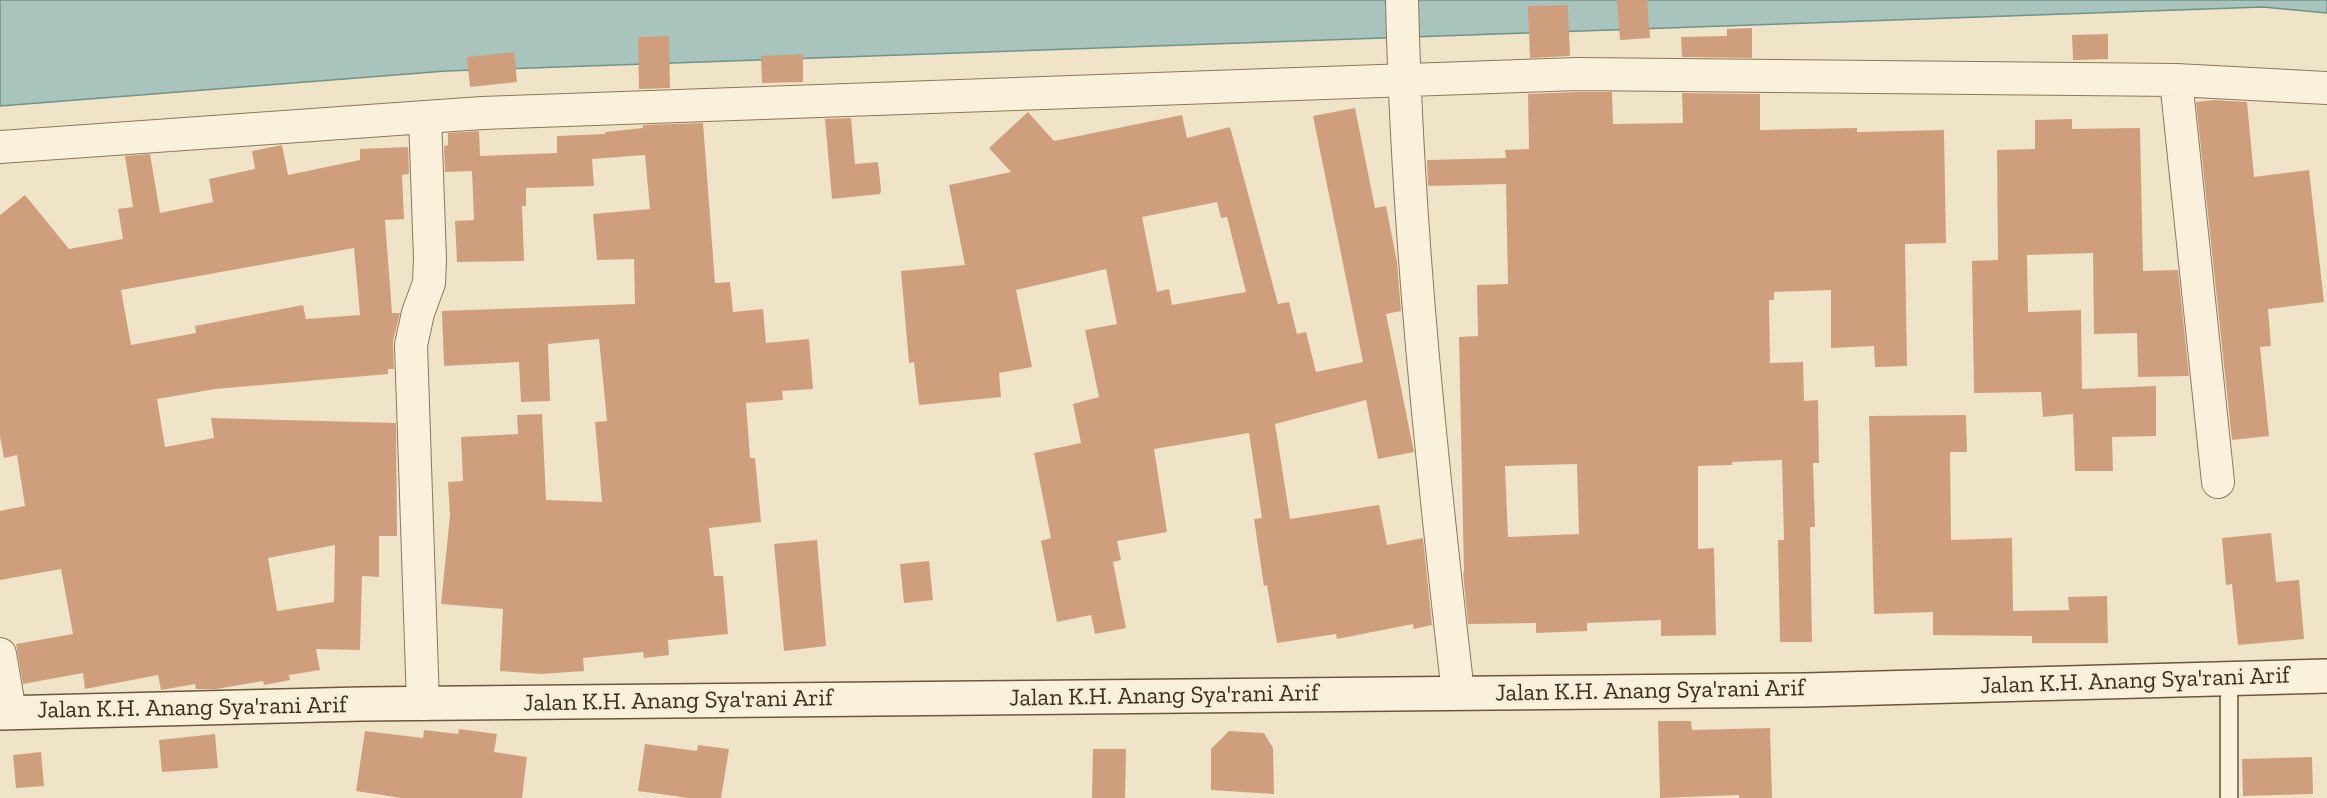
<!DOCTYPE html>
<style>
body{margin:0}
canvas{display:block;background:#f0e4c8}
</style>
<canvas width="2327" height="798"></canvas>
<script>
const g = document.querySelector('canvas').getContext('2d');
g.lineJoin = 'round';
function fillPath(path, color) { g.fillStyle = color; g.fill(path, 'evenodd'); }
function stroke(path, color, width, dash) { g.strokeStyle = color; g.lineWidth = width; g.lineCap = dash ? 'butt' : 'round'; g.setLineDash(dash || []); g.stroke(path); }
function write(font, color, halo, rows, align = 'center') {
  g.font = font + ' "Zilla Slab",serif'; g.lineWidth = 5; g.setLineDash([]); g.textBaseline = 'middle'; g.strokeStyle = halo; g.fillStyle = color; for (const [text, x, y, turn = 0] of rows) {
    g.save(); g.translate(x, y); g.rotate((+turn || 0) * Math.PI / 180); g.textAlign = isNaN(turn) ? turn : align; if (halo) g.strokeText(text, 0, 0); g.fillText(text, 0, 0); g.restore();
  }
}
const water = new Path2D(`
 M0 0H2327V13L2263 7 446 71 0 106Z`);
fillPath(water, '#a9c4bc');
stroke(water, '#6f938a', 1.5);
fillPath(new Path2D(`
 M1617 0H1647L1650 38 1620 40Z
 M1568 5 1570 56 1530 58 1528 6Z
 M1752 28V58L1682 57 1681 37 1727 36V29Z
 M2108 34V59L2073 60 2072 35Z
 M669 36 670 88 639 89 638 37Z
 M514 52 517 82 470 87 467 57Z
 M803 54V82L762 83 761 56Z
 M1577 92H1612L1613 124 1683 123 1682 93 1760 94V130L1857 128V132L1944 130 1946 243 1905 244 1907 366 1875 367 1874 346 1831 348V290L1774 292V300H1769L1770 363 1803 362 1804 401 1818 400 1819 463H1813L1815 527H1810L1812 642H1780L1778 540H1784L1782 460 1732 462V465L1698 466V549L1714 548 1716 635 1661 636V620L1587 623V631L1536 633V623L1468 624 1463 573H1464L1459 337 1478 336 1477 285 1508 284 1506 184 1428 186 1427 160 1506 158 1505 150 1529 149 1528 94ZM1577 464 1579 534 1508 537 1505 466Z
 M2214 100 2247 102 2254 177 2309 170 2324 302 2268 309 2271 346 2260 347 2269 436 2232 440 2196 102Z
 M1355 108 1375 208 1386 206 1397 262 1401 311 1386 314 1414 452 1378 459 1366 400 1275 424 1290 519 1379 505 1387 545 1423 538 1432 625 1414 629 1413 624 1337 639 1336 634 1277 643 1267 585 1264 586 1254 519 1262 518 1249 433 1154 449 1167 532 1117 541 1121 560 1113 562 1126 628 1095 634 1091 615 1057 622 1041 541 1051 538 1034 453 1081 443 1073 404 1099 397 1085 330 1117 324 1106 269 1016 290 1032 367 999 373 1001 397 919 405 914 362 909 363 901 271 965 265 949 185 1011 172 989 148 1028 112 1054 141 1182 115 1187 138 1230 127 1278 304 1289 302 1297 334 1306 332 1316 372 1363 362 1313 116ZM1217 202 1221 218 1227 217 1246 292 1172 305 1169 289 1157 292 1142 217Z
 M851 118 855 164 878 162 881 190 880 194 832 199 825 119Z
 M2072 119V129L2140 128 2143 271 2178 270 2189 376 2138 377 2137 333 2094 334 2093 253 2027 255 2028 312 2081 310 2082 389 2156 386V436L2112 437 2113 471H2075L2073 414 2043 417 2041 392 1974 393 1972 261 1998 260 1997 150 2035 149V120Z
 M703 123 715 283 730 282 733 312 763 309 766 343 809 339 813 389 782 391 783 400 746 403 750 458H755L761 522 709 528 714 576H723L728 634 668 640 669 655 644 658 643 652 583 658 584 671 541 674 500 671 503 609 441 604 450 516 448 482 463 481 461 437 518 434 517 415 542 414 546 500 602 502 595 422 607 421 599 339 548 344 550 401 521 402 519 362 444 366 442 311 635 304 634 259 597 260 593 214 650 209 645 155 592 159 594 186 526 188V206H522L524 261 457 262 455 221 474 220 472 171 445 172 444 146 448 145V133L479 131 480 156 557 153V136L605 134V132L643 128V125Z
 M282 145 288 175 360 160V149L408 147 409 174 402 175 404 219 385 220 392 313H400L393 341 394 369H388V374L215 389 157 399 165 447 214 438 211 418 396 423 397 536H379V577L362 576 360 650 316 649 320 670 289 675 290 680 264 685 263 681 216 689H196L195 684 161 690 158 675 85 689 83 673 23 684 16 644 73 634 61 569 0 580V511L25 506 17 455 4 458 0 437V215L25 195 69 249 123 239 118 209 133 207 125 156 150 154 160 213 213 202 209 179 255 169 252 151ZM354 248 360 315 306 319 303 305 195 326 196 333 131 345 121 290ZM335 545 334 602 277 611 268 558Z
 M1966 415 1967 452H1950L1951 540 2012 538 2013 611 2069 610 2068 597 2107 596 2108 643H2032V636L1933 635V612L1874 614 1869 416Z
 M2271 533 2276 582 2299 580 2304 639 2238 645 2232 584 2226 585 2222 538Z
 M817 540 826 646 784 651 774 544Z
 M929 561 933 600 904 603 900 564Z
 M1658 721H1691L1692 730 1770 728 1772 798H1739V795L1660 798Z
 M459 729 497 734 494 752 527 757 522 798H402L356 791 365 731 423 738 424 730 458 734Z
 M1229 731 1264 733 1273 748 1274 794 1211 790V749Z
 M215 734 218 768 162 772 159 740Z
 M645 744 697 751 698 745 729 749 721 798H689L638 791Z
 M1093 749H1126L1125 798H1092Z
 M41 752 44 786 16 788 13 755Z
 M2312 757 2313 794 2243 796 2242 759Z`), '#cf9f7d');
const lane = new Path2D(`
 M2229 679V798`);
const street = new Path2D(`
 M1402 0C1407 231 1432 464 1458 693
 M2176 80 2218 482
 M0 147 482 113 1577 74 2176 80 2327 88
 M0 654 10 712
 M423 704 411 345 418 313 429 283 430 259 425 117`);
const secondary = new Path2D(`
 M0 713 361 704 1805 690 2327 676`);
stroke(lane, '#8d765c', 20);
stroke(street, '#8d765c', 34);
stroke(secondary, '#6f573f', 36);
stroke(lane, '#faf1dc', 16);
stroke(street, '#faf1dc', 32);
stroke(secondary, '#faf1dc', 33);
write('24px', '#3d2e20', '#f7eed8', [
 ["Jalan K.H. Anang Sya'rani Arif",2135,681,-2],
 ["Jalan K.H. Anang Sya'rani Arif",1650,691,-1],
 ["Jalan K.H. Anang Sya'rani Arif",1164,696,-1],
 ["Jalan K.H. Anang Sya'rani Arif",678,701,-1],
 ["Jalan K.H. Anang Sya'rani Arif",192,708,-1]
]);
</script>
